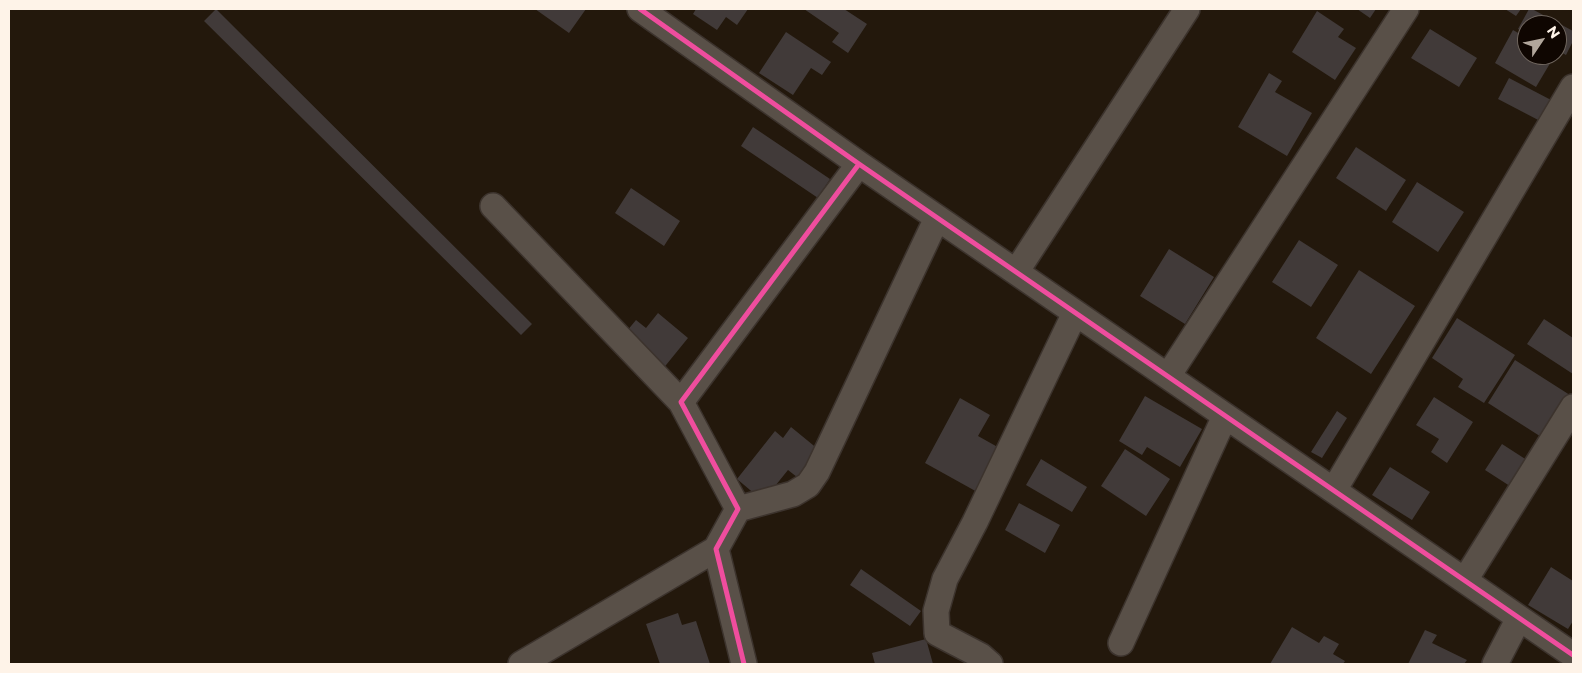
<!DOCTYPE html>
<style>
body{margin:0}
#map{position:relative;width:1582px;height:673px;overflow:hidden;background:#23180c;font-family:Montserrat,sans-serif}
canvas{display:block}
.frame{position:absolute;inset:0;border:10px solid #fef3e8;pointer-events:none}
.north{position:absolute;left:1517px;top:15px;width:50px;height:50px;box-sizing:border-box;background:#0f0601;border:1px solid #6f655d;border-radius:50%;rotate:56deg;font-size:14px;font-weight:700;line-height:20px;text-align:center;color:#fef3e8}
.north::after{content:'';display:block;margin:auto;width:18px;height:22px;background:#b1a69b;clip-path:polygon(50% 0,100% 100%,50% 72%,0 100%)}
</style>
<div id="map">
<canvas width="1582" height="673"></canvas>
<div class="frame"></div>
<div class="north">N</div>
</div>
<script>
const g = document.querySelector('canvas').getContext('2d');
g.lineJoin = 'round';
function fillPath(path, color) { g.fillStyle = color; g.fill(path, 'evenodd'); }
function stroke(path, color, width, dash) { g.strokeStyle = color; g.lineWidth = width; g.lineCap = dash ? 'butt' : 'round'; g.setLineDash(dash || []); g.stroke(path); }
fillPath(new Path2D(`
 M216 9 532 324 521 335 204 21Z
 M535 9H586L569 33Z
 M696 9H748L737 25 726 17 717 30 693 14Z
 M804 9H844L867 24 848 53 832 42 839 33Z
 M1357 9H1376L1370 18Z
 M1505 9H1521L1516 16Z
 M1529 9H1532L1573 31V41L1566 55 1557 50V25H1527V34L1518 29Z
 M1317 11 1344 29 1338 37 1356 48 1335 80 1292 52Z
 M1430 29 1477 58 1459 87 1411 58Z
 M1513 30 1527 38V55H1555L1536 87 1495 63Z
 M786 32 831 62 822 75 811 68 793 95 759 73Z
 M1269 73 1282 81 1275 92 1312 113 1287 156 1238 127Z
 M1509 78 1553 101 1542 122 1498 99Z
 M753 127 830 179 818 198 741 146Z
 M1356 147 1406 180 1386 211 1336 178Z
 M1417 182 1464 212 1438 252 1392 222Z
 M631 188 680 221 664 246 615 213Z
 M1299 240 1338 265 1311 307 1272 282Z
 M1169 249 1214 277 1185 324 1140 296Z
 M1359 270 1415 306 1371 374 1316 338Z
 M658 313 688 338 662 370 622 337 636 320 646 328Z
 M1457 318 1515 355 1484 403 1458 387 1463 379 1432 358Z
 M1544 319 1573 338V374L1527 344Z
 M1515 360 1573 397 1546 440 1488 403Z
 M1145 396 1202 429 1180 467 1147 447 1142 455 1119 441Z
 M1434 397 1473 422 1447 463 1431 452 1439 439 1416 425Z
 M960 398 990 415 978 436 1003 450 979 493 925 463Z
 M1337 411 1347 418 1322 458 1311 452Z
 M791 427 824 454 802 481 788 470 763 501 737 479 775 431 783 438Z
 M1502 444 1533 464 1516 490 1485 470Z
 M1125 449 1170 479 1146 516 1101 486Z
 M1041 459 1087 487 1072 512 1026 485Z
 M1390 467 1430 492 1412 520 1372 495Z
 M1019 503 1060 525 1045 553 1005 530Z
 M1551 567 1573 581V621L1568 629 1528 605Z
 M861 569 921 611 910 626 850 585Z
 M678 613 682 625 696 621 710 664H660L646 624Z
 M1292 627 1319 643 1324 636 1339 644 1333 654 1345 661 1343 664H1270Z
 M1425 630 1437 635 1432 643 1467 660 1464 664H1408Z
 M926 639 933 664H875L872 653Z`), '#413a39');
const minor = new Path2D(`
 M640 9 859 164 1573 655
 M493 206 681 402
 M1016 272 1187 9
 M1168 376 1406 9
 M1334 490 1573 87
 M738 509 793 494 808 485 817 472 937 218
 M1465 580 1573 407
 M1121 643 1225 416
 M521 664 716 549
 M744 664 716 549 738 509 681 402 859 164
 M990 664 981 656 937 633 936 611 945 579 975 522 1075 313
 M1495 664 1519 618`);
stroke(minor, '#3c332d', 28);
stroke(minor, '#595048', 25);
stroke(new Path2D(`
 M640 9 859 164 1573 655
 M744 664 716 549 738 509 681 402 859 164`), '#ef4d9e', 5);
</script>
